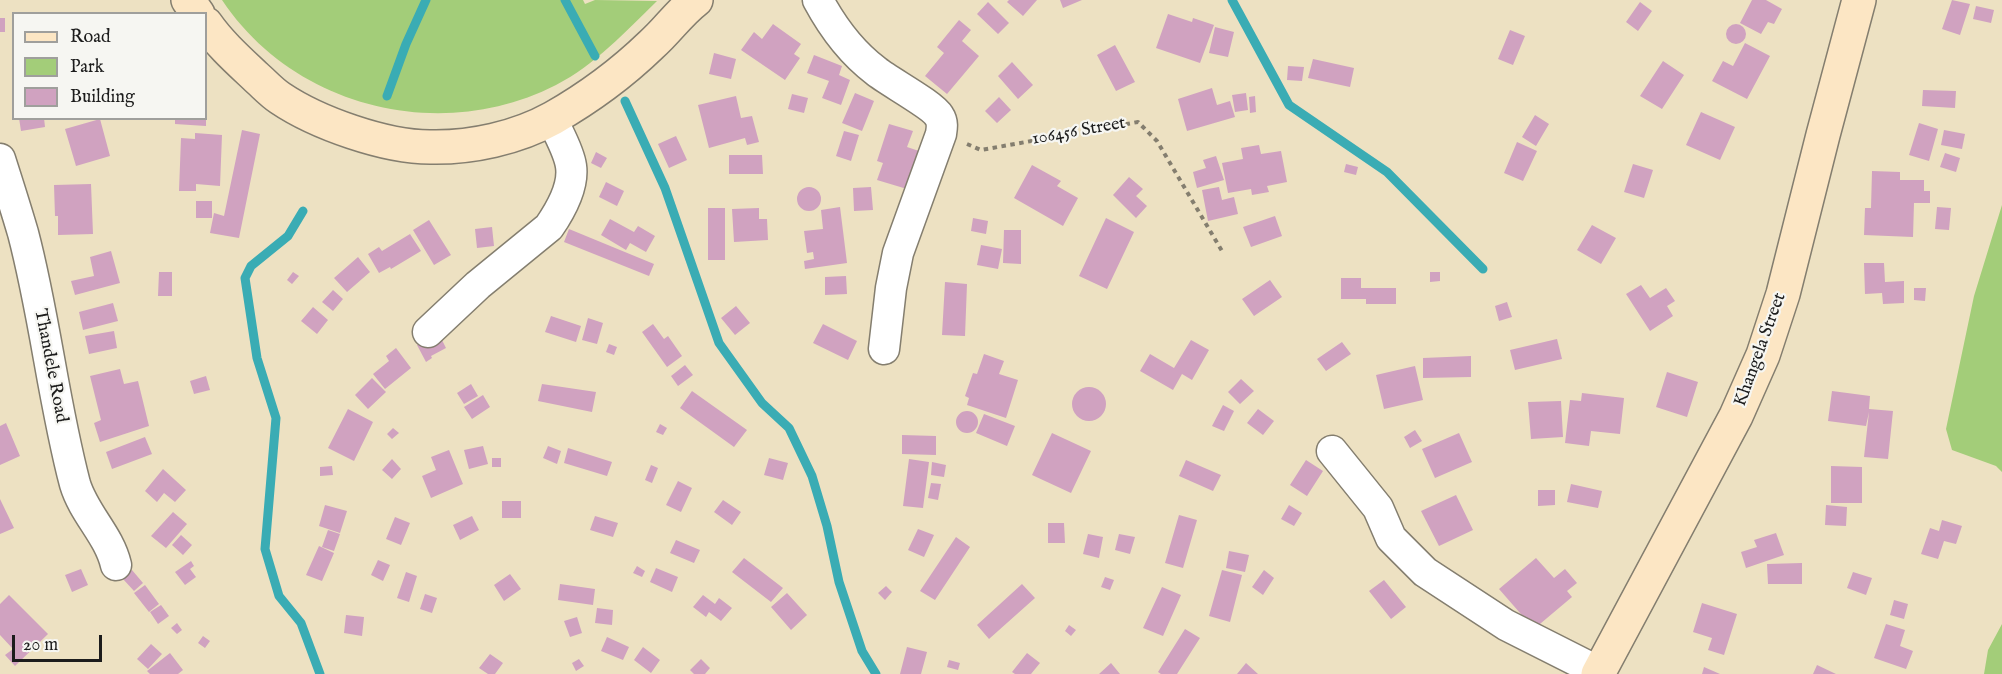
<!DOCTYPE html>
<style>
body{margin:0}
#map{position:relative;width:2002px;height:674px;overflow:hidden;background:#ede1c2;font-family:"IM FELL English",serif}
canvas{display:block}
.legend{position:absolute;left:12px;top:12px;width:195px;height:108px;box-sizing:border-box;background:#f6f6f2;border:2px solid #9f9f9c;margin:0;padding:8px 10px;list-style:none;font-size:18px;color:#1c1c1c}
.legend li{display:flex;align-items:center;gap:12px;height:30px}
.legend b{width:30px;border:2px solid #9f9f9c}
.scale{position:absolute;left:12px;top:635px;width:90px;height:27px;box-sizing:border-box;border:3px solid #1c1c1c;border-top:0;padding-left:8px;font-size:18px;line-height:21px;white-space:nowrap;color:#1c1c1c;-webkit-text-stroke:4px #f6f6f2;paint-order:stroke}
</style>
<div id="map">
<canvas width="2002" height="674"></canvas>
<ul class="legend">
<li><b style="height:8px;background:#fce6c4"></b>Road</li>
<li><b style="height:16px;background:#a3cd79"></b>Park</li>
<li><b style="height:16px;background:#d0a2c0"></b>Building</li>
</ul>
<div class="scale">20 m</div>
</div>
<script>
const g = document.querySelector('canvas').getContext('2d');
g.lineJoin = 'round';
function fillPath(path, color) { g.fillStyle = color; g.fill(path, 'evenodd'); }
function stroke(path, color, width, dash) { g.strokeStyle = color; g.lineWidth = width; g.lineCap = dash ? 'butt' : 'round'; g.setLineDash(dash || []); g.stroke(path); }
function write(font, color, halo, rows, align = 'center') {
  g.font = font + ' "IM FELL English",serif'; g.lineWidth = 4.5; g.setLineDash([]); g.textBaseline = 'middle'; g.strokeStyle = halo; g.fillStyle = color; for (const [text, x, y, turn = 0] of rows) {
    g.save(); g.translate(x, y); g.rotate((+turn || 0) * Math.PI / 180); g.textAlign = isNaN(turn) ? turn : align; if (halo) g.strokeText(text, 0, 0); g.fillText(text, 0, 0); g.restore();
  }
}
fillPath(new Path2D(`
 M222 0H583L585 4 595 0 657 1C626 31 595 65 556 85 441 144 294 108 222 0Z
 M2002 205V472L1996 466 1952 450 1946 429 1974 296Z
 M2002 624V674H1984L1988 650Z`), '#a3cd79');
stroke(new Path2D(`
 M565 0 595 56
 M1232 0 1289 105 1387 172 1483 269
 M387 96 406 44 426 0
 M625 101 665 188 719 343 762 403 789 428 812 476 827 526 839 582 862 651 876 674
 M303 211 288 236 251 266 245 278 257 358 276 418 265 549 279 596 301 623 320 674`), '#3aacb4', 9);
fillPath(new Path2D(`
 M1009 0H1037L1023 16 1007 2Z
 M1060 0H1082L1063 8Z
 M1752 0H1766L1782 9 1774 24 1768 22 1761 34 1740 23Z
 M1952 0 1970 4 1960 35 1942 29Z
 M988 2 1009 23 998 34 977 14Z
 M1640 2 1652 11 1638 31 1626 22Z
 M1976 6 1994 10 1991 23 1973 19Z
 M1168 14 1192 22 1193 18 1214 25 1200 63 1156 48Z
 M0 18H5V32H0Z
 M959 20 971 30 962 41 979 56 947 94 925 76 944 53 937 47Z
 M773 24 801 44 794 54 800 58 785 80 741 50 754 32 762 39Z
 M1726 34a10 10 0 1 1 20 0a10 10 0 1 1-20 0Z
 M1215 27 1234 32 1228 57 1209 53Z
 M1510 30 1525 36 1513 65 1498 59Z
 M1745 43 1770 56 1747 99 1712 81 1723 61 1733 66Z
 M1115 45 1135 82 1116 91 1097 55Z
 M714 53 736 59 731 79 709 74Z
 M814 55 842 66 839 75 850 80 841 105 822 98 829 81 807 73Z
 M1313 59 1354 68 1350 87 1308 78Z
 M1663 61 1684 75 1662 109 1640 96Z
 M1012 62 1033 85 1018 99 998 76Z
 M1288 66 1304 67 1302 81 1287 80Z
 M1212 88 1217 105 1230 101 1235 117 1187 131 1178 99Z
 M1923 90 1956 91 1955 108 1922 106Z
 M855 93 874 101 862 131 842 123Z
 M1246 93 1248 110 1235 112 1232 95Z
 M792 94 808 98 804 113 788 109Z
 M736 96 741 118 752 116 759 142 747 145 745 138 709 148 698 105Z
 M1255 96 1256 112 1250 113 1249 97Z
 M999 97 1011 110 997 123 985 111Z
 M1701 112 1735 127 1720 160 1686 145Z
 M1535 115 1549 124 1536 146 1522 137Z
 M19 118H44L45 127 21 131Z
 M175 118H206V126L175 124Z
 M100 119 110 156 76 166 65 129Z
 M1919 123 1938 129 1929 161 1909 155Z
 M889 124 913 131 907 147 919 151 907 189 877 180 883 163 877 161Z
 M242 130 260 134 239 238 210 233 214 213 224 216Z
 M1944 130 1965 134 1962 149 1941 145Z
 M844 131 859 135 851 161 836 156Z
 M195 133 222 135 220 186 196 184V191H179L181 138 195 139Z
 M676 136 687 160 669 168 658 144Z
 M1517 142 1537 151 1523 181 1504 173Z
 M1259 145 1261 154 1281 151 1287 182 1267 186 1269 192 1252 195 1251 189 1228 193 1222 163 1243 159 1241 148Z
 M596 152 607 158 601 168 591 163Z
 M1945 153 1960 158 1956 172 1940 167Z
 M729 155H762L763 174H729Z
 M1216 156 1224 180 1197 188 1193 172 1206 168 1203 160Z
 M1346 164 1358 167 1356 175 1344 172Z
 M1633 164 1653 170 1644 198 1624 192Z
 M1032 165 1061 181 1057 186 1078 198 1063 226 1014 198Z
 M1872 171 1900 172V180H1924V191H1930V203H1914L1913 237 1864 235 1865 208H1871Z
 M1129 177 1143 189 1136 196 1147 206 1136 218 1113 195Z
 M606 182 624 191 617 206 599 197Z
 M91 184 93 234 58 235V216H55L54 185Z
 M871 187 873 210 854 211 853 188Z
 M1219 187 1222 200 1234 197 1238 214 1208 221 1202 190Z
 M797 199a12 12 0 1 1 24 0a12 12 0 1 1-24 0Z
 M196 201H212V218H196Z
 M840 207 847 263 805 269 804 261 814 259 813 252 807 253 804 231 823 229 821 210Z
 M1937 207 1951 208 1949 230 1935 229Z
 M708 208H725V260H708Z
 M759 208V219H767L768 240 734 242 732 209Z
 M1275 216 1282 236 1251 247 1243 227Z
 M973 218 988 221 986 234 971 231Z
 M1106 218 1134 232 1107 289 1079 276Z
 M610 219 634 232 638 226 655 236 646 252 630 243 626 250 601 235Z
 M429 220 451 255 434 265 413 230Z
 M1592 225 1616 238 1601 264 1577 250Z
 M492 227 494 246 477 248 475 229Z
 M569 229 654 264 649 276 564 242Z
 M1004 230H1021V264L1003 263Z
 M410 234 421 251 391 269 390 267 379 273 368 254 379 247 382 251Z
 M981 245 1002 249 998 269 977 265Z
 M111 251 120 283 75 295 71 281 94 276 90 257Z
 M358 257 370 272 347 292 334 278Z
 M1864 263H1884L1885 282 1904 281V303L1883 304 1882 293 1865 294Z
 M159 272H172V296H158Z
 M293 272 299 276 292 284 287 280Z
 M1430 272H1440V281L1430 282Z
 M846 276 847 294 825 295V277Z
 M1341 278H1361V288H1396V304H1366V299H1341Z
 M1270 280 1282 297 1254 316 1242 299Z
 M945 282 967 284 965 336 942 335Z
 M1641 285 1650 298 1666 288 1675 301 1667 306 1673 316 1650 331 1626 294Z
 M1914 288H1926L1925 301 1914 300Z
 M333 290 343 299 333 311 322 302Z
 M1507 302 1512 317 1499 321 1495 306Z
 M113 303 118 321 83 330 79 312Z
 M736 306 750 323 735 335 721 318Z
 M313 307 328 320 317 334 301 321Z
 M551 316 581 326 576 342 545 332Z
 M588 318 603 323 597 344 582 340Z
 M653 324 664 339 668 336 682 356 667 367 642 332Z
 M823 324 857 341 848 360 813 343Z
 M114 331 117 348 89 354 85 336Z
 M439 334 446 348 431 356 432 358 426 362 417 345Z
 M1557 339 1562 359 1515 370 1510 350Z
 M1191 340 1209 350 1192 380 1182 374 1173 390 1140 371 1150 354 1174 368Z
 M1342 342 1351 354 1326 371 1317 359Z
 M609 344 617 347 614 355 606 352Z
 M396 348 411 368 385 389 373 374 389 361 386 356Z
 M984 354 1004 361 999 374 1018 380 1006 418 967 405 969 398 965 396 973 373 977 374Z
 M1471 356V377L1423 378V358Z
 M685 365 693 375 678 386 671 376Z
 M1415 366 1423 400 1384 409 1376 375Z
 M120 369 124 384 138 381 149 426 100 442 94 423 101 420 90 376Z
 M1667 372 1698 382 1687 417 1656 407Z
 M206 376 210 390 194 394 190 381Z
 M372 378 386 392 368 409 355 395Z
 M1241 379 1254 391 1240 404 1228 392Z
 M471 384 478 396 464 404 457 393Z
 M542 384 596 392 592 412 538 401Z
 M1072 404a17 17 0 1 1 34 0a17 17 0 1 1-34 0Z
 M692 391 747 430 734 447 680 408Z
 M1832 391 1870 396 1869 409 1893 411 1888 459 1864 457 1869 412 1866 426 1828 421Z
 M1582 393 1624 398 1620 434 1591 431 1589 446 1565 443 1570 400 1581 401Z
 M483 395 490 407 472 419 464 407Z
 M1561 401 1563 437 1531 439 1528 402Z
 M1223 405 1234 411 1224 431 1212 426Z
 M348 409 373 422 354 461 328 448Z
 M1258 409 1274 421 1263 435 1247 423Z
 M956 422a11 11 0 1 1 22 0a11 11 0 1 1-22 0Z
 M984 414 1015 426 1007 446 976 433Z
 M6 423 20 456 0 465V426Z
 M660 424 667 428 663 435 656 432Z
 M393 428 399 433 392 439 387 434Z
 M1415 430 1422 441 1410 448 1404 437Z
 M1052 433 1091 451 1071 493 1032 475Z
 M1459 433 1472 462 1435 478 1422 449Z
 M902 435 936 436V455L902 454Z
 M145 437 152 454 112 469 106 452Z
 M483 446 488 464 469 469 464 450Z
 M548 446 561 451 557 464 543 458Z
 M568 448 612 462 607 476 564 463Z
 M449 450 463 484 431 498 422 476 436 470 431 457Z
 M492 458H501V467H492Z
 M769 458 788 463 783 480 764 475Z
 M392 459 401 469 392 479 382 470Z
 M909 459 929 462 923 508 903 506Z
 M1186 460 1221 475 1213 491 1179 476Z
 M1306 460 1323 471 1307 496 1290 485Z
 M932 462 946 465 944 477 931 475Z
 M651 465 658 468 652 483 645 480Z
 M332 466 333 475 320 476V467Z
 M1831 466 1862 467V503H1831Z
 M163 469 186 490 175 502 164 493 157 502 145 491Z
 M678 481 692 488 681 512 666 505Z
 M931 483 941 484 938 500 928 498Z
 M1571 484 1602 491 1598 508 1567 502Z
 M1538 490H1555V505L1538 506Z
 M1456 495 1473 530 1439 546 1421 511Z
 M0 499 14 528 0 534Z
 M723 500 741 512 732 525 714 512Z
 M502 501H521V518H502Z
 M325 505 347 511 340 533 319 526Z
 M1289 505 1302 513 1294 526 1281 519Z
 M1826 505 1847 507 1846 526 1825 525Z
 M173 512 187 524 166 548 151 536Z
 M1179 515 1197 520 1183 568 1165 563Z
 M472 516 479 530 460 540 453 525Z
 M595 516 618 523 613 537 590 530Z
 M395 517 410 523 401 545 386 539Z
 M1942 520 1962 526 1956 544 1944 541 1938 559 1921 554 1930 528 1939 531Z
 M1048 523H1064L1065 543H1048Z
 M918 529 934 535 924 557 908 550Z
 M328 530 340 534 334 551 322 547Z
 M1776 533 1784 555 1746 568 1741 552 1757 547 1754 540Z
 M1088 534 1103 537 1099 558 1083 554Z
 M1119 534 1135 537 1130 554 1115 550Z
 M181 535 192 545 183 555 172 545Z
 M956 537 970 547 935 600 920 591Z
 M676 540 700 550 694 563 670 553Z
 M319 546 334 553 322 581 306 575Z
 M1229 551 1249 555 1245 572 1226 568Z
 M744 558 783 588 771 602 732 572Z
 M1536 558 1554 578 1565 569 1577 583 1567 591 1572 597 1534 629 1499 589Z
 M378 560 390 565 383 581 371 575Z
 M191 561 194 566 190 569 196 577 185 585 175 572Z
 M1802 563V584H1768L1767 564Z
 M637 566 645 571 642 577 633 573Z
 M656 568 678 577 672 592 650 582Z
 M81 569 88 585 72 592 65 575Z
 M132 570 143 583 134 591 123 579Z
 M1222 570 1242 575 1230 622 1209 616Z
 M1264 570 1274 578 1263 595 1252 587Z
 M406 572 417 576 409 602 397 598Z
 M1853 572 1872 578 1866 595 1847 588Z
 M510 574 521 589 504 601 494 585Z
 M1105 577 1114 580 1110 590 1101 587Z
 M1384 580 1406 607 1391 619 1369 591Z
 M560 584 595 589 593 605 558 600Z
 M1022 584 1035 598 989 639 977 625Z
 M145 585 159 604 149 612 134 593Z
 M886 586 892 592 885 600 878 593Z
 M1162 587 1181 595 1163 636 1143 628Z
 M787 593 807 615 791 630 771 607Z
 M425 594 437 598 432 613 420 609Z
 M9 595 48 634 15 666 5 655 13 649 0 635V604Z
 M703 595 715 604 719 598 732 608 721 621 709 612 706 617 693 607Z
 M1894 600 1908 604 1904 619 1890 615Z
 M1702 603 1737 614 1724 655 1708 650 1712 638 1693 632Z
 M161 605 169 616 158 624 150 612Z
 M597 608 613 610 612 625 595 623Z
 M346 615 364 617 362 636 344 633Z
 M577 617 582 633 570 637 564 621Z
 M177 623 182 630 177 634 171 628Z
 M1886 624 1905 630 1900 646 1913 651 1906 669 1874 658Z
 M1069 625 1076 630 1071 636 1065 631Z
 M1185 629 1200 638 1177 674H1161L1158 672Z
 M203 636 210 641 205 648 198 643Z
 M607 637 629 647 623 660 601 651Z
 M151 644 162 654 148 669 137 659Z
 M643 647 660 660 651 673 634 660Z
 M907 647 927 652 921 674H900Z
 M170 653 183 670 178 674H150L147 671Z
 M1027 653 1040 663 1031 674H1015L1012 672Z
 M490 654 503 663 495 674H488L479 668Z
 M579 659 584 666 576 671 572 663Z
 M701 659 710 668 705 674H694L690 670Z
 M949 660 960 663 958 670 947 667Z
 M1111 663 1120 674H1099Z
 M1246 663 1258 674H1237Z
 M1817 665 1836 674H1813Z
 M1704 667 1720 674H1702Z`), '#d0a2c0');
const street = new Path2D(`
 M818 0C832 26 852 53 876 71 888 81 933 105 939 116 943 122 942 128 941 134L898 253 891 288 884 349
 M0 159C8 184 16 209 23 233 45 316 53 401 75 484 84 514 109 535 116 565
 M428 332 478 285 549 227C560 211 574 186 571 166 569 151 558 133 552 119
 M1332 451 1378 508 1391 538 1425 572 1506 625 1599 672`);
const secondary = new Path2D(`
 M188 0 198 14
 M206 24C220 44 238 60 256 77 264 84 271 92 280 98 317 123 385 147 430 147 471 148 517 138 553 118 588 98 622 73 651 45 668 30 678 14 696 0
 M1598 674 1736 416 1763 355 1783 294 1823 135 1859 0`);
stroke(street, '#847e6f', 33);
stroke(secondary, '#847e6f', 36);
stroke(new Path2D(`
 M967 144 981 150 1138 122 1157 141 1222 251`), '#847e6f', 4, [4.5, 4.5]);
stroke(street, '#fff', 30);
stroke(secondary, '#fce6c4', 33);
write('18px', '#1c1c1c', '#f6f6f2', [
 ["106456 Street",1079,132,-10],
 ["Khangela Street",1761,350,-70],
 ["Thandele Road",50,366,79]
]);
</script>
